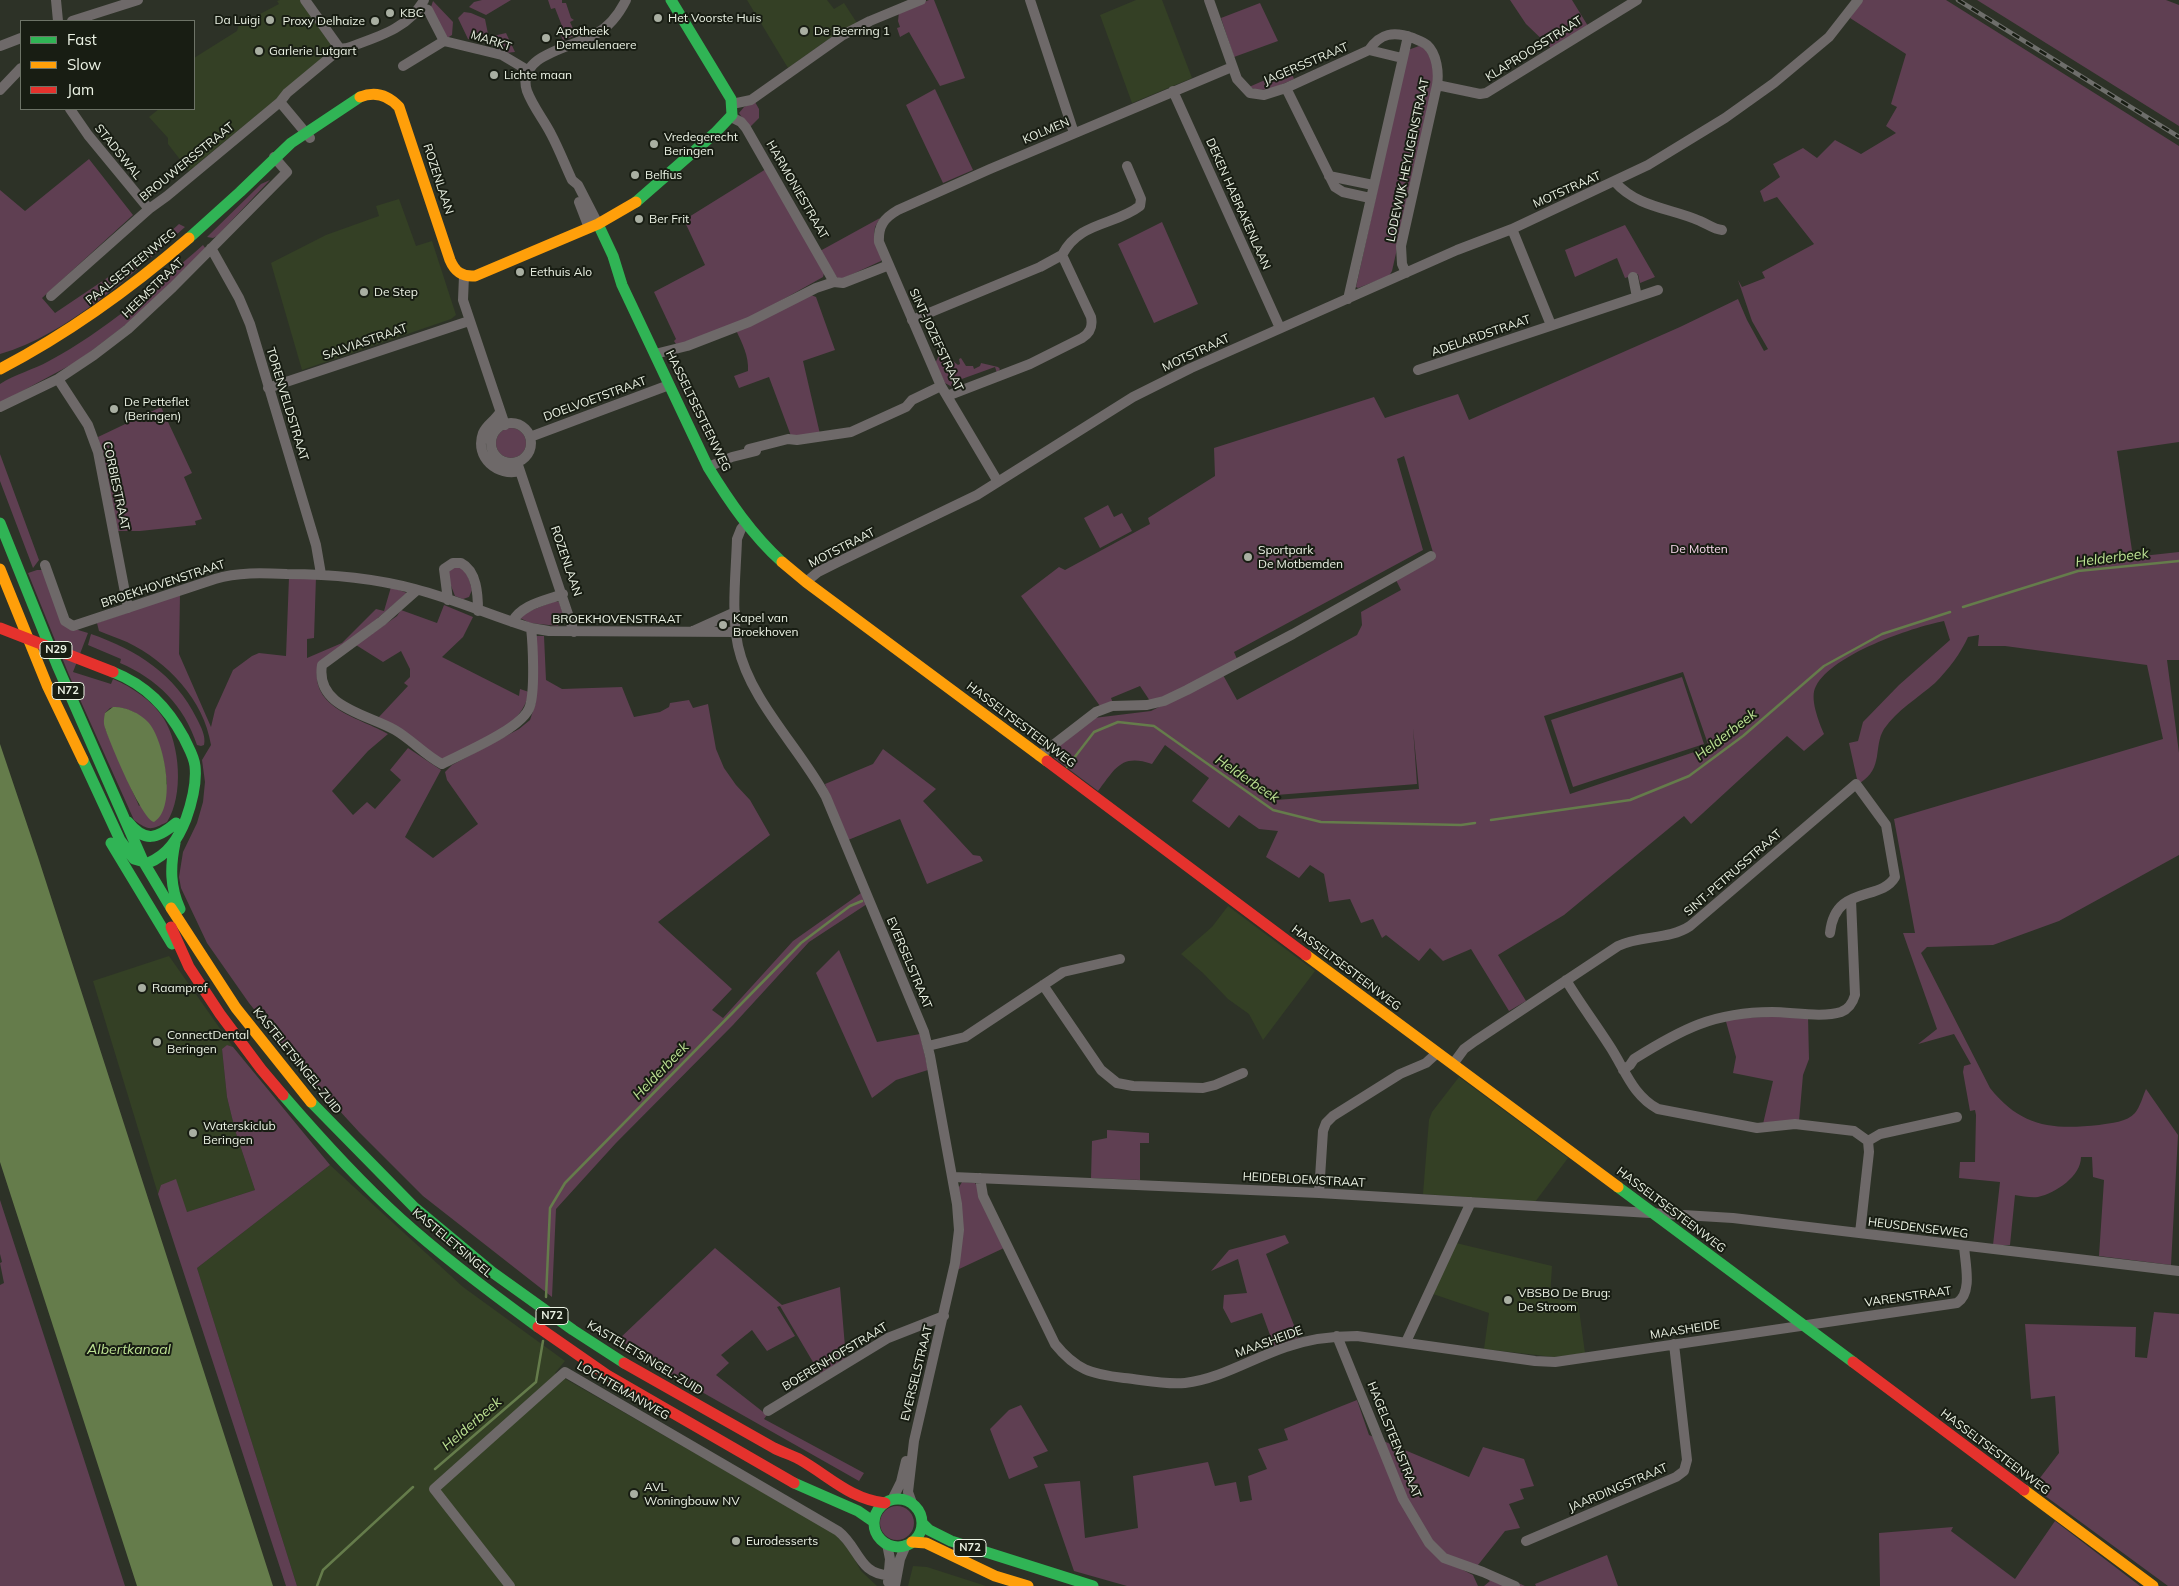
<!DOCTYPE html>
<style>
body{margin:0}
#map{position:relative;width:2179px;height:1586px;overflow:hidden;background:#2d3227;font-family:Mulish,sans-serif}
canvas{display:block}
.legend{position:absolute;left:20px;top:20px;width:175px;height:90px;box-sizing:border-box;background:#181d13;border:1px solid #6d7367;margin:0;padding:6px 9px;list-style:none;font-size:15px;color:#ecf3e5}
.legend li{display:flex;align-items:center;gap:10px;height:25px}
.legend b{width:25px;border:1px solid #6d7367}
</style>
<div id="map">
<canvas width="2179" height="1586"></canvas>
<ul class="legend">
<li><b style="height:6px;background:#30b455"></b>Fast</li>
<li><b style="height:6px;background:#ff9f0a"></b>Slow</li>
<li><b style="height:6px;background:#e5322d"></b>Jam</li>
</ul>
</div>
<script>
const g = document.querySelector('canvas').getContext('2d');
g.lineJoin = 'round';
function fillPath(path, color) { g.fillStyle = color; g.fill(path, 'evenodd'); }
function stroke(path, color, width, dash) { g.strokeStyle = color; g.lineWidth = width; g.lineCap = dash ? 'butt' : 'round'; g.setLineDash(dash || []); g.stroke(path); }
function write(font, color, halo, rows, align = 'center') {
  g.font = font + ' Mulish,sans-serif'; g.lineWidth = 4; g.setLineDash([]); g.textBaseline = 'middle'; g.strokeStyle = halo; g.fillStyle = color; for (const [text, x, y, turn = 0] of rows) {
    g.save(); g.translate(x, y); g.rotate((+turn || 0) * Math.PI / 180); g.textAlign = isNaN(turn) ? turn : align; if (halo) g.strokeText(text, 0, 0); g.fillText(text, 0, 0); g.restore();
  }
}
fillPath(new Path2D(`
 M280 0H300L334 48 280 96 196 165 197 167 195 169 193 167 189 171 168 144V138L149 117 159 109H194V58L237 31 239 25 279 4 277 1Z
 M747 0H827L834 9 844 3 857 23 823 43 788 68Z
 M1136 0H1162L1192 78 1132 103 1100 15Z
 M399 199 416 246 432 241 456 315 451 319 302 370 271 263 326 235 379 216 376 206Z
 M1228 906 1315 971 1263 1040 1249 1014 1228 999 1203 973 1181 954 1212 927Z
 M169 956 233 1047 227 1045 222 1049 227 1097 235 1130 255 1190 187 1212 161 1185 158 1194 93 981Z
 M1459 1077 1568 1158 1535 1202 1423 1194 1429 1120 1432 1112Z
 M330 1165 463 1287 565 1361 555 1373 834 1533 850 1551 861 1571 877 1586H297L197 1268Z
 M1456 1243 1552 1266 1550 1298 1578 1302 1585 1353 1554 1357 1484 1349 1489 1313 1433 1294Z
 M913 1566 927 1567 986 1586H908Z`), '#344025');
fillPath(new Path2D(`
 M482 0H511L486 15 469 7 474 2Z
 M548 0H562V3H566L571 18 574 20 570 22 576 35 563 41 558 27 562 26 555 8 551 9Z
 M929 0H934L965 78 940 86 909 32 900 37 897 28 900 27 898 21 899 12Z
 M1510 0H1572L1588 26 1552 49 1526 24Z
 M1862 0H1946L2179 146V442L2117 451 2133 557 2179 552V660H2167L2179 753V855L2059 921 1993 945 1927 947 1921 953 1990 1088C2021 1127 2052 1130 2099 1125 2111 1123 2127 1122 2135 1113 2140 1107 2143 1096 2146 1089L2178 1135 2171 1265 2099 1256 2104 1180 2093 1177 2092 1157H2081C2081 1176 2056 1193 2038 1197 2031 1198 2022 1196 2015 1195L2010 1245H1993L2000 1182 1959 1178 1960 1162H1975L1976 1115 1975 1110 1970 1111 1963 1072 1964 1066 1971 1064 1954 1034 1918 1044 1937 1029 1903 933H1915L1894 819 2163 739 2147 665 2005 646H1978L1979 635 1968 637C1961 653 1948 670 1935 683 1918 698 1897 710 1884 729 1873 747 1884 768 1860 783L1857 779 1849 743 1858 741 1863 722 1899 685 1950 640 1944 621C1910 628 1833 654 1816 686 1809 698 1819 722 1824 734L1804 751 1787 736 1691 824 1684 816 1564 915 1498 955 1526 1001 1509 1011 1471 949 1443 961 1430 948 1419 961 1386 935 1382 938 1373 919 1361 923 1350 899 1329 902 1324 874 1310 865 1299 878 1266 857 1278 831 1259 829 1239 815 1229 828 1192 801 1209 778 1165 745 1152 764C1121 753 1115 769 1098 791L1054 758 1056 749 1094 718 1151 711 1223 675 1237 700 1357 635 1362 625 1361 612 1401 590 1396 580 1435 559 1404 456 1397 459 1423 550 1234 652 1237 659 1163 698 1150 701 1140 686 1111 698 1113 703 1100 706 1021 596 1059 567 1065 570 1150 524 1148 518 1215 476 1214 448 1374 397 1385 418 1458 394 1469 420 1680 327 1738 299 1747 320 1764 351 1768 349 1752 321 1738 280 1742 287 1765 278 1762 272 1814 244 1777 197 1764 202 1760 191 1780 177 1773 164 1803 148 1817 158 1835 140 1861 154 1896 133 1886 126 1897 107 1891 104 1906 54 1850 18ZM1683 672 1709 747 1570 794 1544 716ZM1413 728 1419 789 1276 800V795L1417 784Z
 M1977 0H2166L2179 5V126Z
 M433 1 453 22 452 35 447 38 431 7Z
 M1260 3 1278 41 1234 57 1221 18Z
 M464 12 471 13 485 19 488 34 472 40 468 39 458 18Z
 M506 33 515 52 505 53 491 45 493 36Z
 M1419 46 1425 48 1435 67V80L1392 271 1389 276 1358 288 1356 287 1408 50Z
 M1290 69 1294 79C1278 86 1265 94 1249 87Z
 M935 89 973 170 943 183 906 105Z
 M755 102 759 109V118L749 128 739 113 744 107Z
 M89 159 133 215 42 298 55 313 107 278 143 251 151 249 179 224 185 227C134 273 67 335 0 354V190L25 211Z
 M766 169 824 273 823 277 748 319 684 345 676 344 674 341 676 339 654 292 705 265 684 220Z
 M270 180 217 236 213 238 207 237 261 184Z
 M880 218 875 227 874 235 882 258 881 261 844 278 838 279 820 251Z
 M1162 222 1198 304 1154 323 1118 244Z
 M1625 225 1655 277 1640 283 1638 274 1625 278 1617 258 1575 277 1565 250Z
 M203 245 206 249 132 320 78 361 0 403V384C15 374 33 370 49 361 105 331 155 287 203 245Z
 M811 295 816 297 835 350 803 361 820 434 791 436 769 377 739 388 734 376 748 371C749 356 742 343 736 330Z
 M940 354 945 361 949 360 950 363 953 361 958 365 960 364 959 359 961 358 966 366H973L974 369 980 366 981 363 998 367 1000 369 997 373 995 367 959 380 961 387 954 388 945 383 935 363Z
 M161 407 192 473 184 477 202 519 195 521 196 525 140 531H118L98 437Z
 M496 443a15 15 0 1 1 30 0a15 15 0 1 1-30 0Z
 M0 454 39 560 33 568 0 481Z
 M1108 505 1114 517 1122 513 1132 531 1100 548 1084 518Z
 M458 565 467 572 472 590 469 597 463 599 455 596 448 578 449 570Z
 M37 570H42L65 626 88 633 73 672 111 684 113 679C132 687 153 701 164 719 180 745 184 795 167 822 151 830 149 831 134 820L69 675 28 573ZM115 707C154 710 164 753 167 784L139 806 105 728V713L110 708Z
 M289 577H316L314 638 307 639V658L342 643 376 609 384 611 391 587 407 593 317 670C313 710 361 718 388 734L368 751 332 791 353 815 367 802 375 809 401 780 390 770 408 748 441 770 405 837 433 858 478 824 447 780 445 772 452 765 519 729 530 720 536 702V636H544L546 680 562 689 622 687 634 717 660 712 669 707 670 703 689 700 693 708 708 704 716 749 724 768 736 785 750 800 770 835 658 922 732 989 712 1010 723 1018 793 941 861 893 867 904 809 942 733 1025 616 1143 556 1209 552 1297 423 1196 359 1132 304 1072 249 1003 207 943 181 888 179 877 183 852 197 823 203 802 205 782 202 760 211 745C204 700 168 662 127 642 118 638 108 635 99 631L97 623 180 594 179 654 211 727 215 710 233 670 252 656 259 653 286 656Z
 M555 601 559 602 564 617 558 626 530 623 520 618V615Z
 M444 605 473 617 463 637 442 657 519 696 520 689 529 692C522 729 478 742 448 758L438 759 378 718 408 686 404 683 410 677V669L401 651 383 662 356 645 397 616 401 610 437 623Z
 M91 634C137 650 175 674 197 719 201 727 206 736 204 745L201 746 197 745C184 705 157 679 120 663L121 659 88 645Z
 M1682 677 1704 744 1573 787 1551 720Z
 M883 749 936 789 923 801 973 855 980 856 983 861 927 884 900 819 848 840 825 784 873 764Z
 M839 950 877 1042 920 1034 928 1070 896 1080 872 1098 816 973Z
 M1808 1016 1809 1059 1803 1075 1799 1121 1763 1124 1773 1081 1733 1073 1736 1057 1725 1018Z
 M227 1045 233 1047 330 1165 197 1268 297 1586H286L158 1194 161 1185 176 1179 187 1212 255 1190 235 1130 227 1097 222 1049Z
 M1107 1130 1149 1133V1143H1140V1180L1091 1178 1092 1141 1107 1138Z
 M962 1182 975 1183 977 1186 1004 1248 957 1270 959 1187Z
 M0 1200 125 1586H0V1285L4 1283 0 1263 2 1262 0 1254Z
 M1285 1235 1289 1243 1266 1254 1299 1338 1274 1346 1262 1313 1231 1323 1223 1308 1224 1295 1247 1293 1238 1259 1211 1271 1229 1250Z
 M715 1248 782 1305 840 1287 846 1359 820 1374 780 1306 777 1307 795 1336 767 1351 752 1330 721 1355 729 1363 716 1375 767 1415 764 1419 864 1473 859 1481 663 1370 619 1339Z
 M2154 1312 2179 1314V1586H2168L2033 1487 2059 1453 2055 1396 2031 1399 2025 1324 2136 1327 2135 1357 2147 1358Z
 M1357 1400 1369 1435 1469 1477 1483 1447 1524 1459 1534 1486 1520 1489 1524 1499 1509 1504 1520 1528 1505 1531 1478 1565 1525 1586H1484L1490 1581 1466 1563 1463 1570 1473 1575 1478 1586H1127L1074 1571 1044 1484 1080 1481 1085 1538 1138 1528 1133 1476 1208 1462 1215 1486 1236 1482 1240 1502 1252 1500 1248 1476 1267 1469 1258 1449 1288 1440 1284 1429Z
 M1021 1405 1048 1451 1033 1457 1038 1467 1009 1479 990 1429 1009 1410Z
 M880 1523a17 17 0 1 1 34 0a17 17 0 1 1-34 0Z
 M2055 1521 2140 1586H1880L1879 1533 1953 1527 1951 1531 2015 1579Z
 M1607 1555 1618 1586H1536L1535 1584Z`), '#5f3f52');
fillPath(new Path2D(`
 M113 707C124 706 140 713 148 722 164 739 178 808 154 822 142 820 110 743 105 728 103 723 104 718 105 713Z
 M0 744 38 857 273 1586H137L0 1162Z`), '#657c4b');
stroke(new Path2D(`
 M1963 607 2078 571 2179 561
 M1067 767 1094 732 1118 722 1154 726 1273 810 1321 822 1461 825 1475 823
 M1491 820 1630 800 1689 776 1743 736 1824 666 1882 634 1950 612
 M546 1297 550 1208 565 1183 801 943 850 906 862 901
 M435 1469 536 1382 543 1341
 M317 1586 323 1570 413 1487`), '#657c4b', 2.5);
stroke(new Path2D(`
 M56 0 58 21
 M305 0 340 49
 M1030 0 1074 133
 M1209 0 1237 79 1250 93 1264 95 1286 88 1369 50 1402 58
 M420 7 428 10 444 41
 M72 21 138 0
 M0 46 21 38
 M340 49 347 48C377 37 408 29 424 0
 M1369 50C1380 33 1394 31 1413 38 1417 40 1423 42 1427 45 1437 54 1439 73 1437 85L1401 246 1402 264 1406 273
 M403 66 444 41 502 55 529 71
 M1437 85 1480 94 1486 93 1637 0
 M1286 88 1335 187 1343 192 1370 198
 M0 90 21 68
 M1173 91 1280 328
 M280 102 310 138
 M732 104 751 100 843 35 870 21 921 0
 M70 109 88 135 149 209
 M731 117 741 122 746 128 834 282
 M1329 176 1373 185
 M1615 182C1638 208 1671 208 1700 221 1708 224 1713 229 1722 230
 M579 202 589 228
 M598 224 578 185 572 180C565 165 559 149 551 134 544 120 533 107 527 91 515 54 575 47 596 34 610 26 619 14 626 0
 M1512 229 1551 325
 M211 248 239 298 250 324 316 545 321 574
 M1062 255C1080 221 1114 226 1140 206L1141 199 1127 166
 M464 276 463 300 505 425
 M1633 277 1637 297
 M51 296 149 209 167 196 280 102 287 93 340 49
 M1348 299 1408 36
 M912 320 1040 267 1062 255
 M655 354 687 346 749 322 816 288 834 282 843 283 889 265
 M1418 370 1658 290
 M58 379 88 425 98 452 128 608
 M268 388 469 321
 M947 396 1030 364 1082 338C1090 333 1093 327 1091 317L1062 255
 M0 407 58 379 94 355 128 329 173 287 287 172 274 157
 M500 412C496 420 487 424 483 433 474 458 498 477 520 471
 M491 443a20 20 0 1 1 40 0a20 20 0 1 1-40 0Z
 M530 437 669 385
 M749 449 788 439 797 440 851 432 906 407 912 400 941 386
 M517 462 574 632
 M708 467 732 457 756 451
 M998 482 941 386 879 242C878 226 884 218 898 210L990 169 1232 67
 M746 523 741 529 737 539C736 574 731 611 738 646 750 701 800 748 826 797L924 1032 930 1056 957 1204 959 1230 955 1263 914 1441 908 1492 912 1503
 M45 565 65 621 73 626 215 579C238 572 262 573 287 574 330 574 373 578 415 589 454 599 492 616 531 628L549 631 736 632
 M806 582 818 572 838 562 977 495 1133 397 1191 368 1457 250 1512 229 1648 165 1725 118 1774 83 1829 37 1858 0
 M417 590 382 621 322 665C315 707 367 714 395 730 412 740 425 755 442 764 463 753 524 728 530 706 535 690 533 645 531 628
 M448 600 444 569 453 563H461C477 571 478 595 478 611
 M512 622C522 604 545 601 563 594
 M693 631 735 612
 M1039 756 1096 712 1112 706 1147 705 1164 701 1187 690 1293 634 1431 556
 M1566 980C1579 1002 1595 1023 1609 1045 1625 1069 1632 1095 1658 1109L1757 1128 1795 1124 1854 1131 1868 1141 1869 1152 1860 1233
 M1043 985 1101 1070 1117 1083 1133 1086 1203 1088 1215 1085 1243 1073
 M928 1046 965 1037 1063 972 1120 959
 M1453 1064 1464 1049 1475 1041 1618 946C1641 935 1669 940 1690 926L1856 784 1886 825 1895 877C1881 902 1835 884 1830 933
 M1623 1070 1630 1065 1634 1059C1682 1029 1714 1012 1772 1012 1792 1012 1822 1018 1841 1012 1849 1009 1853 1002 1855 995L1851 900
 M1868 1141 1880 1134 1957 1117
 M953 1177 1319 1193 1733 1218 2179 1271
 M980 1178 983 1196 1055 1344C1076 1370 1091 1374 1124 1378 1144 1380 1165 1385 1185 1383 1220 1379 1253 1358 1286 1347 1309 1339 1333 1336 1357 1336L1535 1361 1555 1362 1957 1303C1973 1293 1965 1263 1964 1246
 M1319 1193 1323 1131 1326 1123 1333 1116 1400 1074 1426 1063 1437 1053
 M1337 1336 1403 1499 1429 1543 1444 1558 1483 1572 1515 1586
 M1406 1342 1471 1202
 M768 1411 888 1338 944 1316
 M892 1500 901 1482 906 1461
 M1526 1541 1676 1477 1684 1471 1687 1460 1674 1344
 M887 1544 890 1559 888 1582
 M510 1586 434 1489 565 1372 838 1531C859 1547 859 1575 889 1575
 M895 1586 900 1559 906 1545`), '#6e6969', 10);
stroke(new Path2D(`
 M636 202 715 133 732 115 731 99 671 0
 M598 224 613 256 622 285 708 467C729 501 752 535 782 562
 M189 238 240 192 291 143 360 97
 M0 523 57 665 143 861 171 908
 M83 760 120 840 134 859 148 863C168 855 178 839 186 819 192 802 197 784 195 766 194 756 188 747 184 738 167 707 146 685 113 672
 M128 822C145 843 157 839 176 823
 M111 843 172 944
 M175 843C170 867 170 887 180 909
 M283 1095C320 1138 359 1181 401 1219 444 1258 491 1293 538 1327
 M311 1102 415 1208 492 1272 573 1330 624 1363
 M1618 1187 1853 1362
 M794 1483 858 1511 874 1522
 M874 1523a24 24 0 1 1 48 0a24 24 0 1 1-48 0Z
 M922 1523 929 1530 951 1541 1093 1586`), '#30b455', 11);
stroke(new Path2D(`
 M360 97C375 91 388 95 399 107L450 260C455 272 462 277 475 276L598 224 636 202
 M0 369C69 333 130 289 189 238
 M782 562 806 582 1047 761
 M0 569 47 685 83 760
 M171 908 236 1008 311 1102
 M1306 955 1618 1187
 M2024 1490 2153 1586
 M912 1542 926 1543 995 1576 1028 1586`), '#ff9f0a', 11);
stroke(new Path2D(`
 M1047 761 1306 955
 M171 927 189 967 220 1014 261 1069 283 1095
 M538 1327 607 1375 794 1483
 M1853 1362 2024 1490
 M624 1363 774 1448C782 1452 791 1455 799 1459 829 1476 850 1499 885 1503`), '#e5322d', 11);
const rail = new Path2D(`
 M1958 0 2179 137`);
stroke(rail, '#6e6e6b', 4.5);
stroke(rail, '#181d13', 2.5, [8]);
stroke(new Path2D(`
 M0 628 113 672`), '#e5322d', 11);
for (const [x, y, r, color] of [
 [390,13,5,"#a9afa2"],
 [658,18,5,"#a9afa2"],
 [270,20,5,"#a9afa2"],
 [375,21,5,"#a9afa2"],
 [804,31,5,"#a9afa2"],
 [546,38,5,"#a9afa2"],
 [259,51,5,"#a9afa2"],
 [494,75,5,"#a9afa2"],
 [654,144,5,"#a9afa2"],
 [635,175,5,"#a9afa2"],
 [639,219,5,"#a9afa2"],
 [520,272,5,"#a9afa2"],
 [364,292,5,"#a9afa2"],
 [114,409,5,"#a9afa2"],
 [1248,557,5,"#a9afa2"],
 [723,625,5,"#a9afa2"],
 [142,988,5,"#a9afa2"],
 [157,1042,5,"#a9afa2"],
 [193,1133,5,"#a9afa2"],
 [1508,1300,5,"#a9afa2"],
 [634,1494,5,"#a9afa2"],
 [736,1541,5,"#a9afa2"]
]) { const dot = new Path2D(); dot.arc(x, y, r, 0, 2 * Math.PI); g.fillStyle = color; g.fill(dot); stroke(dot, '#181d13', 2); }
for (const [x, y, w] of [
 [56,650,32],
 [68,691,32],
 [552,1316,32],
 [970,1548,32]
]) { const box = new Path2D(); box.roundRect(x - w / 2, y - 8.5, w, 17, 4); g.fillStyle = '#181d13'; g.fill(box); stroke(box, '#ecf3e5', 1); }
write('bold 11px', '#ecf3e5', null, [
 ["N29",56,650],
 ["N72",68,691],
 ["N72",552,1316],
 ["N72",970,1548]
]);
write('12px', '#ecf3e5', '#181d13', [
 ["KBC",400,13],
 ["Het Voorste Huis",668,18],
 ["Da Luigi",260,20,"right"],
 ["Proxy Delhaize",365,21,"right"],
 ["Apotheek",556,31],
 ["Demeulenaere",556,45],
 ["De Beerring 1",814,31],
 ["Garlerie Lutgart",269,51],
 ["Lichte maan",504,75],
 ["Vredegerecht",664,137],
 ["Beringen",664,151],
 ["Belfius",645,175],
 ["Ber Frit",649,219],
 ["Eethuis Alo",530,272],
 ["De Step",374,292],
 ["De Petteflet",124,402],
 ["(Beringen)",124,416],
 ["Sportpark",1258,550],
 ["De Motbemden",1258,564],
 ["Kapel van",733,618],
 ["Broekhoven",733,632],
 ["Raamprof",152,988],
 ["ConnectDental",167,1035],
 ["Beringen",167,1049],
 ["Waterskiclub",203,1126],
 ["Beringen",203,1140],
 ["VBSBO De Brug:",1518,1293],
 ["De Stroom",1518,1307],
 ["AVL",644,1487],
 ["Woningbouw NV",644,1501],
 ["Eurodesserts",746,1541]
], 'left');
write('12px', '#ecf3e5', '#181d13', [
 ["MARKT",491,41,18],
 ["KLAPROOSSTRAAT",1534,49,-32],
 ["JAGERSSTRAAT",1306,64,-23],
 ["KOLMEN",1046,131,-23],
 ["STADSWAL",118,152,51],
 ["LODEWIJK HEYLIGENSTRAAT",1408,160,-78],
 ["BROUWERSSTRAAT",187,162,-39],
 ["ROZENLAAN",438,179,72],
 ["HARMONIESTRAAT",797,190,60],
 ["MOTSTRAAT",1567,190,-24],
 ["DEKEN HABRAKENLAAN",1238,204,66],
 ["PAALSESTEENWEG",131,267,-39],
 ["HEEMSTRAAT",153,288,-44],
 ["ADELARDSTRAAT",1481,336,-19],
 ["SINT-JOZEFSTRAAT",936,340,65],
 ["SALVIASTRAAT",365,342,-19],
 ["MOTSTRAAT",1196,353,-25],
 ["DOELVOETSTRAAT",595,399,-20],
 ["TORENVELDSTRAAT",287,404,73],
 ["HASSELTSESTEENWEG",698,411,64],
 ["CORBIESTRAAT",116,486,78],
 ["MOTSTRAAT",842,548,-27],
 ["ROZENLAAN",566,561,71],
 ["BROEKHOVENSTRAAT",163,584,-18],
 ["BROEKHOVENSTRAAT",617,619],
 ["HASSELTSESTEENWEG",1021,725,37],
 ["SINT-PETRUSSTRAAT",1733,873,-41],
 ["EVERSELSTRAAT",909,963,67],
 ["HASSELTSESTEENWEG",1346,968,37],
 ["KASTELETSINGEL-ZUID",297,1061,51],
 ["HEIDEBLOEMSTRAAT",1304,1180,3],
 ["HASSELTSESTEENWEG",1671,1210,37],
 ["HEUSDENSEWEG",1918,1228,7],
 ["KASTELETSINGEL",452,1243,40],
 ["VARENSTRAAT",1908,1297,-8],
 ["MAASHEIDE",1685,1330,-9],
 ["MAASHEIDE",1269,1342,-20],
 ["BOERENHOFSTRAAT",835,1357,-31],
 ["KASTELETSINGEL-ZUID",645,1358,31],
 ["EVERSELSTRAAT",917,1373,-76],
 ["LOCHTEMANWEG",623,1391,30],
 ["HAGELSTEENSTRAAT",1394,1440,68],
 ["HASSELTSESTEENWEG",1995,1452,37],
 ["JAARDINGSTRAAT",1618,1488,-23]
]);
write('12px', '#fad9ed', '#181d13', [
 ["De Motten",1699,549]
]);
write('italic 14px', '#bce192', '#181d13', [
 ["Helderbeek",2112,558,-7],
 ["Helderbeek",1726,735,-38],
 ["Helderbeek",1247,779,34],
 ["Helderbeek",661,1071,-46],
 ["Albertkanaal",129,1350],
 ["Helderbeek",472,1424,-41]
]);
</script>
